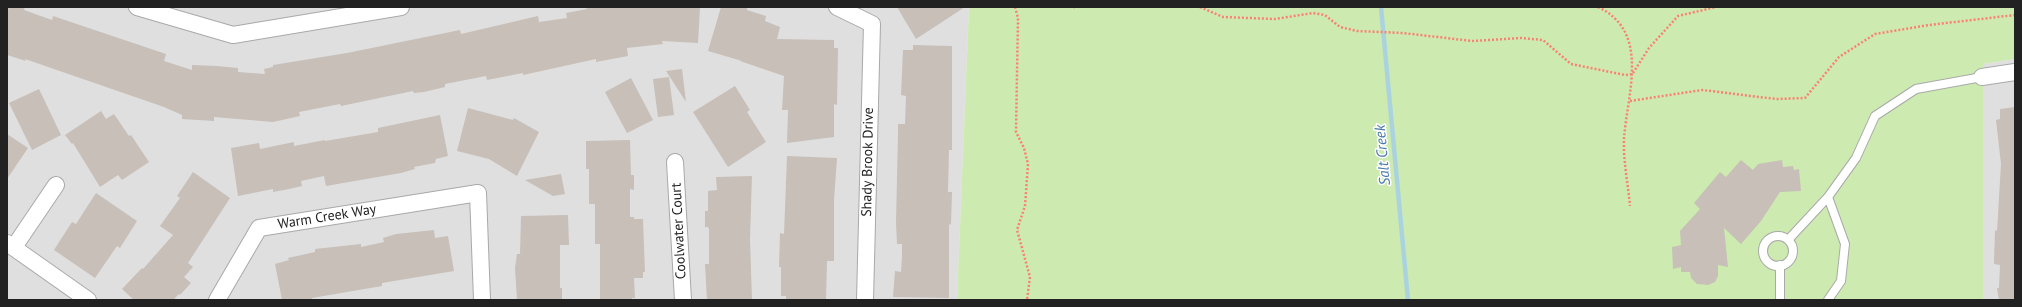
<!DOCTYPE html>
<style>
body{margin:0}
#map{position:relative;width:2022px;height:307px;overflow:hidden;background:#f2efe9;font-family:"PT Sans",sans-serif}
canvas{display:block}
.frame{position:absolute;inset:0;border:8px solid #222;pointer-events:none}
</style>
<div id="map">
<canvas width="2022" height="307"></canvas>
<div class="frame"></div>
</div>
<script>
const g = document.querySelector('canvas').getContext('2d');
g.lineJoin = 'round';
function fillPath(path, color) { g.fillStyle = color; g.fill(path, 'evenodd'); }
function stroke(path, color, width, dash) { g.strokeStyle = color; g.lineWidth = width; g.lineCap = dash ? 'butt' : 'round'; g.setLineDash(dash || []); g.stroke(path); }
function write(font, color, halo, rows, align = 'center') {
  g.font = font + ' "PT Sans",sans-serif'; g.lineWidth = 3; g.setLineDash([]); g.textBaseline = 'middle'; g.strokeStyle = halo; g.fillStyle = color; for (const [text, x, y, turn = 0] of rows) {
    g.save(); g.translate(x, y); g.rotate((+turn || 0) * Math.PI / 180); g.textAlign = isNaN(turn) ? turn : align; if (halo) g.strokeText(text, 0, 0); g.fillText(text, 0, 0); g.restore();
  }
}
fillPath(new Path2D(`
 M7 7H969L957 300H7Z
 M2015 59V300H1983V64Z`), '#e0dfdf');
fillPath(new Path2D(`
 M969 7H2015V59L1983 64V300H957Z`), '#cdebb0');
stroke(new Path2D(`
 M1381 7 1408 300`), '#aad3df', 4.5);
fillPath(new Path2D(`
 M9 7H25L24 10 52 20 53 16 166 54 164 61 192 70V65L217 66 238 68V72L265 74 264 69 273 67V65L347 53 460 30 461 34 538 16 539 22 567 18 566 13 587 9 586 7H700L698 43 662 41 663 44 627 48 628 56 596 62V59L523 75V73L487 80 486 76 445 84V87L424 92 414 93 413 91 341 106 340 104 299 112 300 116 273 122 214 117V121L182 119V115L164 107 25 59 26 61 7 55V12Z
 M721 7H747V10L766 16 765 21 780 27 777 39 834 40V48H838L837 105 834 104V137L787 143 788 110H782L784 76 740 61H742L708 51Z
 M897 7H965L916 39Z
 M913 45 952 46V150H949L948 192H952L951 225 949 224V298L893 297 895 271 901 272 902 256V244H897L896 223 898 133V124H905L906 96 901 95 903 50H913Z
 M682 69 686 102 666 71Z
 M669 77 674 115 658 117 653 79Z
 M631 78 653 120 627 133 605 92Z
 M735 86 750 110 747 112 766 142 728 167 693 112Z
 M39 89 61 135 32 150 9 103Z
 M2015 107V300H1999L1997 288H1999L2000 265 1994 264 1995 230 1997 231 2001 164 1996 120 2000 119V109Z
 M468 108 513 120 514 118 539 132 517 176 489 159 457 151Z
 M101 111 106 119 114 114 129 136 131 135 149 162 122 180 118 175 100 187 73 143 72 144 65 135Z
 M440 115 448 156 436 159 435 163 414 167 415 169 401 173 326 186 324 176 301 181 302 186 289 189 273 192V189L238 196 231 148 259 143 260 149 294 142V146L325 140V141L378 132V128Z
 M7 134 28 148 7 179Z
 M630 140 631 175H634V190L630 189V217H634V219H643L645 272H643V278H634L635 298H632V300H600V244H595V204H589V169H586V141Z
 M787 156 837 158 834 200V261H827L826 300H786V296H781V267H779L780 233 784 234Z
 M1741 160 1753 170 1758 164 1782 160 1783 167 1793 166 1794 170 1799 169 1801 191 1780 192 1761 221 1741 244 1724 228 1728 267 1718 265V276L1715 282 1708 285 1697 284 1691 278 1690 272H1681V267L1673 269 1672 247 1681 245 1680 231 1700 209 1694 203 1720 172 1726 177Z
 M193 172 230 198 188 263 193 267 184 277 191 283 180 295 179 294 173 300H134L122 289 142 268 143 269 173 235 160 226 180 198 177 196Z
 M561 174 565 194 553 196 525 180Z
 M752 176 750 239 752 300H707L705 264H709V229L708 227H705V211H708V191L717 190 716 177Z
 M96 193 137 221 120 248 117 246 95 278 54 250 72 222 76 224Z
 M568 215 569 245H560V288H562V300H517L515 268 517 254H520L521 216Z
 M434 230 435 238 448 236 454 271 382 283V286L312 298V300H282L275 264 289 260 288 258 315 252V249L361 244V247L384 242 383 238 396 234Z`), '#c7bfb8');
const service = new Path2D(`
 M1763 251a15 15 0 1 1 30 0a15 15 0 1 1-30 0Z
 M1788 240 1828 197
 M1780 300V265
 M1828 300 1841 281 1845 244 1828 197 1856 158 1875 116 1916 89 1982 77`);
const minor = new Path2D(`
 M137 7 233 35 401 7
 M837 7 872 24 865 300
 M1982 77 2015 72
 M675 162 683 300
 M7 243 88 300
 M14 247 56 185
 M217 300 259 228 478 193 482 300`);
stroke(service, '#a9a9a9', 10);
stroke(minor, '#a9a9a9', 18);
stroke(new Path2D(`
 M1015 7 1018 18 1016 132 1024 148 1028 164 1025 206 1017 230 1030 277 1027 300
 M1073 7H1077
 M1200 7 1223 17 1275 19 1313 13 1325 15 1340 27 1357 31 1403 33 1472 41 1521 38 1543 40 1571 64 1625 75 1633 74
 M1598 7C1651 32 1627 94 1624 139 1623 160 1628 184 1630 206
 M1633 73 1649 48 1678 16 1716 7
 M1630 101 1702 90 1776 99 1805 98 1839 57 1875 34 1929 25 2015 15`), '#fa8072', 2.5, [2, 2]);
stroke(service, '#fff', 8);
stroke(minor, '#fff', 16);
write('14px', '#222', '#fff', [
 ["Shady Brook Drive",868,162,-89],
 ["Warm Creek Way",327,217,-9],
 ["Coolwater Court",679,231,-93]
]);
write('italic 15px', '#4a7aab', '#fff', [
 ["Salt Creek",1383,155,-95]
]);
</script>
